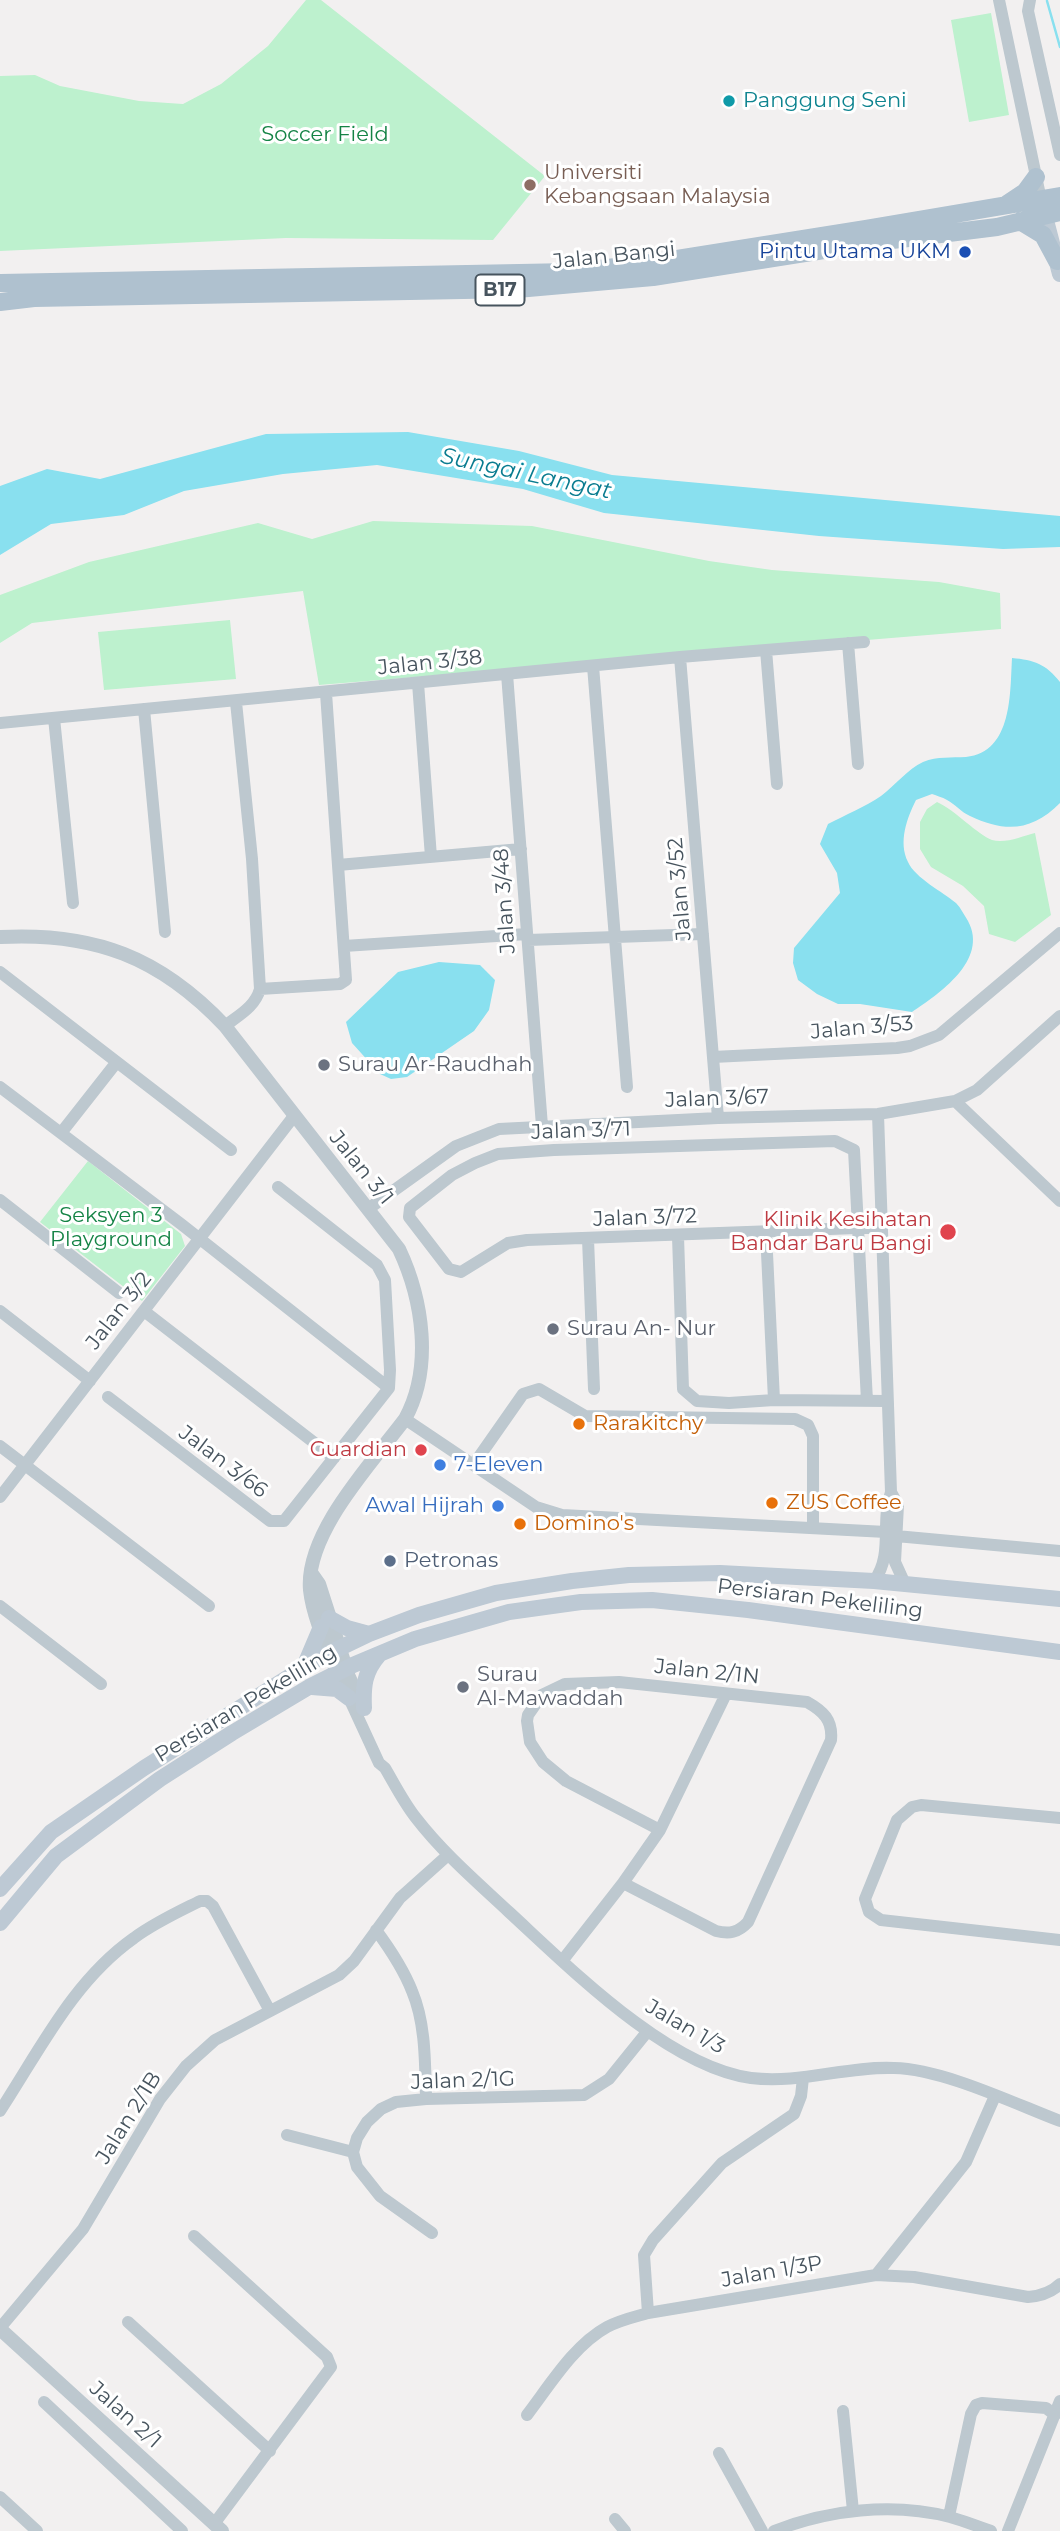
<!DOCTYPE html>
<style>
body{margin:0}
canvas{display:block;background:#f2f0f0}
</style>
<canvas width="1060" height="2531"></canvas>
<script>
const g = document.querySelector('canvas').getContext('2d');
g.lineJoin = 'round';
function fillPath(path, color) { g.fillStyle = color; g.fill(path, 'evenodd'); }
function stroke(path, color, width, dash) { g.strokeStyle = color; g.lineWidth = width; g.lineCap = dash ? 'butt' : 'round'; g.setLineDash(dash || []); g.stroke(path); }
function write(font, color, halo, rows, align = 'center') {
  g.font = font + ' Montserrat,sans-serif'; g.lineWidth = 6; g.setLineDash([]); g.textBaseline = 'middle'; g.strokeStyle = halo; g.fillStyle = color; for (const [text, x, y, turn = 0] of rows) {
    g.save(); g.translate(x, y); g.rotate((+turn || 0) * Math.PI / 180); g.textAlign = isNaN(turn) ? turn : align; if (halo) g.strokeText(text, 0, 0); g.fillText(text, 0, 0); g.restore();
  }
}
fillPath(new Path2D(`
 M306 0H321L545 176 493 240 286 238 0 251V76L35 75 60 86 139 101 183 104 221 84 268 46Z
 M991 13 1009 115 969 122 951 20Z
 M373 521 532 526 709 561 772 570 939 582 1000 593 1001 629 319 685 303 591 32 623 0 643V595L89 562 258 523 312 539Z
 M230 620 236 679 104 690 98 632Z
 M937 802C955 810 978 835 992 840 1005 844 1023 836 1035 833L1051 915 1015 942 989 934 984 906 963 886 931 867 920 849V822L927 809Z
 M88 1161 181 1234 185 1246 142 1301 40 1222Z`), '#bdf1ce');
fillPath(new Path2D(`
 M408 432 519 451 612 475 1060 516V547L1003 549 819 536 604 513 523 489 377 465 283 474 184 491 124 515 51 524 0 555V486L47 469 100 479 266 434Z
 M1012 658C1034 660 1046 664 1060 682V803C1032 831 1006 833 970 816 961 812 955 804 947 800 942 797 937 796 932 794L916 800C907 818 898 842 908 862 915 878 943 892 956 903 961 908 964 915 968 921 989 960 939 994 912 1012L860 1004H838L817 994 798 980 793 963 794 948 840 893 837 873 820 844 828 824C845 815 865 807 881 796 894 786 908 769 923 762 938 756 951 758 966 757 1013 752 1010 692 1012 658Z
 M439 962 480 965 495 980 489 1010 474 1031 407 1077 391 1079 380 1074 352 1043 346 1022 398 972Z`), '#89e0ef');
stroke(new Path2D(`
 M1047 1 1060 47`), '#89e0ef', 2.5);
stroke(new Path2D(`
 M999 0 1041 200
 M1030 0 1028 11 1060 155
 M848 643 858 764
 M766 650 777 784
 M680 657 718 1118
 M593 666 627 1087
 M507 674 542 1126
 M418 683 431 857
 M144 709 165 932
 M54 718 73 903
 M0 723 680 657 864 642
 M338 865 521 849
 M528 940 703 934
 M344 946 527 934
 M0 972 231 1150
 M260 989 340 984 346 980 326 693
 M225 1026C239 1015 255 1007 260 989L252 859 236 702
 M713 1057 897 1048 910 1046 939 1035 1060 933
 M0 1087 181 1224 389 1388
 M955 1101 1060 1201
 M61 1133 116 1063
 M278 1187 377 1265 385 1280 390 1370 389 1388
 M0 1200 119 1293
 M368 1209 456 1146 499 1129 718 1118 878 1114 955 1101 977 1090 1060 1016
 M766 1232 774 1400
 M678 1236 683 1389 697 1401 729 1403 774 1400 887 1401
 M588 1239 594 1389
 M0 1311 90 1381
 M144 1311 334 1458
 M108 1397 270 1521H284L389 1388
 M867 1401 854 1150 835 1141 554 1150 498 1154 475 1163 452 1175 410 1208 409 1217 449 1269 461 1272 508 1243 527 1240 857 1228H882
 M405 1419 536 1507 562 1515 886 1532
 M0 1446 209 1606
 M474 1464 523 1394 539 1389 585 1416 795 1419 808 1425 813 1436V1528
 M891 1492 898 1505 895 1562 905 1584
 M0 1497 294 1116
 M896 1536 1060 1551
 M874 1581C894 1554 880 1522 891 1492L878 1114
 M0 1606 101 1684
 M346 1668 363 1706
 M337 1672 379 1763 385 1768C395 1785 404 1803 416 1818 443 1853 477 1882 509 1912 570 1968 668 2067 751 2078 800 2084 846 2066 894 2068 943 2069 1013 2103 1060 2121
 M1060 1818 921 1805 912 1807 897 1820 865 1899 869 1912 881 1920 1060 1940
 M623 1883 716 1931C729 1934 738 1933 748 1922L831 1740C833 1720 823 1711 807 1702L619 1682 565 1684 542 1695 528 1715 527 1721 530 1742 543 1762 566 1781 660 1830
 M376 1930C390 1949 403 1968 412 1991 426 2024 425 2064 426 2099
 M562 1961 623 1883 660 1830 726 1694
 M0 2111C40 2050 73 1981 134 1938 154 1923 178 1912 200 1901H207L213 1906 270 2011
 M287 2135 353 2152
 M432 2233 380 2196 357 2167 353 2152 357 2138 367 2122 381 2109 396 2102 426 2099 584 2095 609 2079 647 2032
 M194 2236 327 2357 331 2367 214 2524
 M876 2275 966 2162 995 2096
 M648 2313 644 2255 653 2240 722 2163 794 2114 801 2096 803 2078
 M128 2322 270 2451
 M0 2328 83 2229 160 2099 186 2066 215 2040 339 1975 354 1961 400 1898 448 1855
 M44 2402 182 2531
 M843 2411 853 2511
 M527 2415C550 2385 574 2345 607 2327 620 2320 634 2317 648 2313L876 2275 914 2277 1028 2297C1041 2296 1051 2293 1060 2284
 M719 2453 762 2531
 M0 2497 37 2531
 M949 2516 971 2414 976 2405 982 2403 1046 2408 1055 2415
 M615 2519 625 2531
 M774 2531C828 2510 892 2502 950 2517 964 2521 977 2526 991 2531
 M1008 2531 1060 2401`), '#bdc8cf', 12);
stroke(new Path2D(`
 M0 937C94 932 160 957 225 1026L399 1249C423 1300 433 1368 405 1419 372 1463 305 1533 310 1590 313 1617 327 1647 337 1672
 M312 1574 319 1584 346 1668
 M0 2329 222 2531`), '#bdc8cf', 14);
stroke(new Path2D(`
 M1042 205 1060 274
 M329 1618 347 1628 369 1634
 M304 1667 321 1627
 M312 1687 337 1689 349 1698
 M364 1708C363 1687 364 1672 379 1655
 M0 1889 51 1832 144 1768 319 1658 369 1634 419 1615 496 1593 572 1581 629 1575 720 1573 874 1581 1060 1599
 M0 1923 56 1856 160 1779 232 1733 309 1687 353 1665 415 1639 509 1612 581 1602 652 1600 748 1610 1060 1652`), '#bdc9d4', 16);
stroke(new Path2D(`
 M1007 204 1025 192 1036 177
 M1020 221 1043 235 1057 261
 M0 283 571 272 652 263 866 229 1060 196
 M0 302 34 298 517 289 653 277 868 243 997 227 1060 212`), '#afc1cf', 18);
for (const [x, y, r, color] of [
 [729,101,7,"#0f9aa8"],
 [530,185,7,"#8d6e63"],
 [965,252,7,"#1a4fb4"],
 [324,1065,7,"#6b7280"],
 [948,1232,9,"#e0444e"],
 [553,1329,7,"#6b7280"],
 [579,1424,7,"#e8710a"],
 [421,1450,7,"#e0444e"],
 [440,1465,7,"#3f7fe0"],
 [772,1503,7,"#e8710a"],
 [498,1506,7,"#3f7fe0"],
 [520,1524,7,"#e8710a"],
 [390,1561,7,"#5c6f8a"],
 [463,1687,7,"#6b7280"]
]) { const dot = new Path2D(); dot.arc(x, y, r, 0, 2 * Math.PI); g.fillStyle = color; g.fill(dot); stroke(dot, '#fff', 2.5); }
for (const [x, y, w] of [
 [500,290,49]
]) { const box = new Path2D(); box.roundRect(x - w / 2, y - 15.5, w, 31, 5); g.fillStyle = '#fff'; g.fill(box); stroke(box, '#47545e', 2); }
write('bold 19px', '#47545e', null, [
 ["B17",500,290]
]);
write('21px', '#0d838f', '#fff', [
 ["Panggung Seni",743,101]
], 'left');
write('21px', '#148345', '#fff', [
 ["Soccer Field",325,135],
 ["Seksyen 3",111,1216],
 ["Playground",111,1240]
]);
write('21px', '#785e54', '#fff', [
 ["Universiti",544,173],
 ["Kebangsaan Malaysia",544,197]
], 'left');
write('21px', '#164399', '#fff', [
 ["Pintu Utama UKM",951,252]
], 'right');
write('21px', '#47545e', '#fff', [
 ["Jalan Bangi",614,256,-6],
 ["Jalan 3/38",430,663,-6],
 ["Jalan 3/52",680,889,-95],
 ["Jalan 3/48",505,901,-94],
 ["Jalan 3/53",862,1028,-5],
 ["Jalan 3/67",717,1099,-2],
 ["Jalan 3/71",581,1131,-2],
 ["Jalan 3/1",361,1168,51],
 ["Jalan 3/72",645,1218,-2],
 ["Jalan 3/2",119,1311,-52],
 ["Jalan 3/66",223,1462,37],
 ["Persiaran Pekeliling",820,1599,7],
 ["Jalan 2/1N",707,1672,6],
 ["Persiaran Pekeliling",246,1704,-31],
 ["Jalan 1/3",685,2027,30],
 ["Jalan 2/1G",463,2081,-2],
 ["Jalan 2/1B",129,2118,-58],
 ["Jalan 1/3P",772,2272,-10],
 ["Jalan 2/1",125,2415,42]
]);
write('21px', '#5b616d', '#fff', [
 ["Surau Ar-Raudhah",338,1065],
 ["Surau An- Nur",567,1329],
 ["Surau",477,1675],
 ["Al-Mawaddah",477,1699]
], 'left');
write('21px', '#be3a42', '#fff', [
 ["Klinik Kesihatan",932,1220],
 ["Bandar Baru Bangi",932,1244],
 ["Guardian",407,1450]
], 'right');
write('21px', '#c56008', '#fff', [
 ["Rarakitchy",593,1424],
 ["ZUS Coffee",786,1503],
 ["Domino's",534,1524]
], 'left');
write('21px', '#366cbe', '#fff', [
 ["7-Eleven",454,1465],
 ["Awal Hijrah",484,1506,"right"]
], 'left');
write('21px', '#4e5e75', '#fff', [
 ["Petronas",404,1561]
], 'left');
write('italic 23px', '#0a7c90', '#fff', [
 ["Sungai Langat",526,474,12]
]);
</script>
